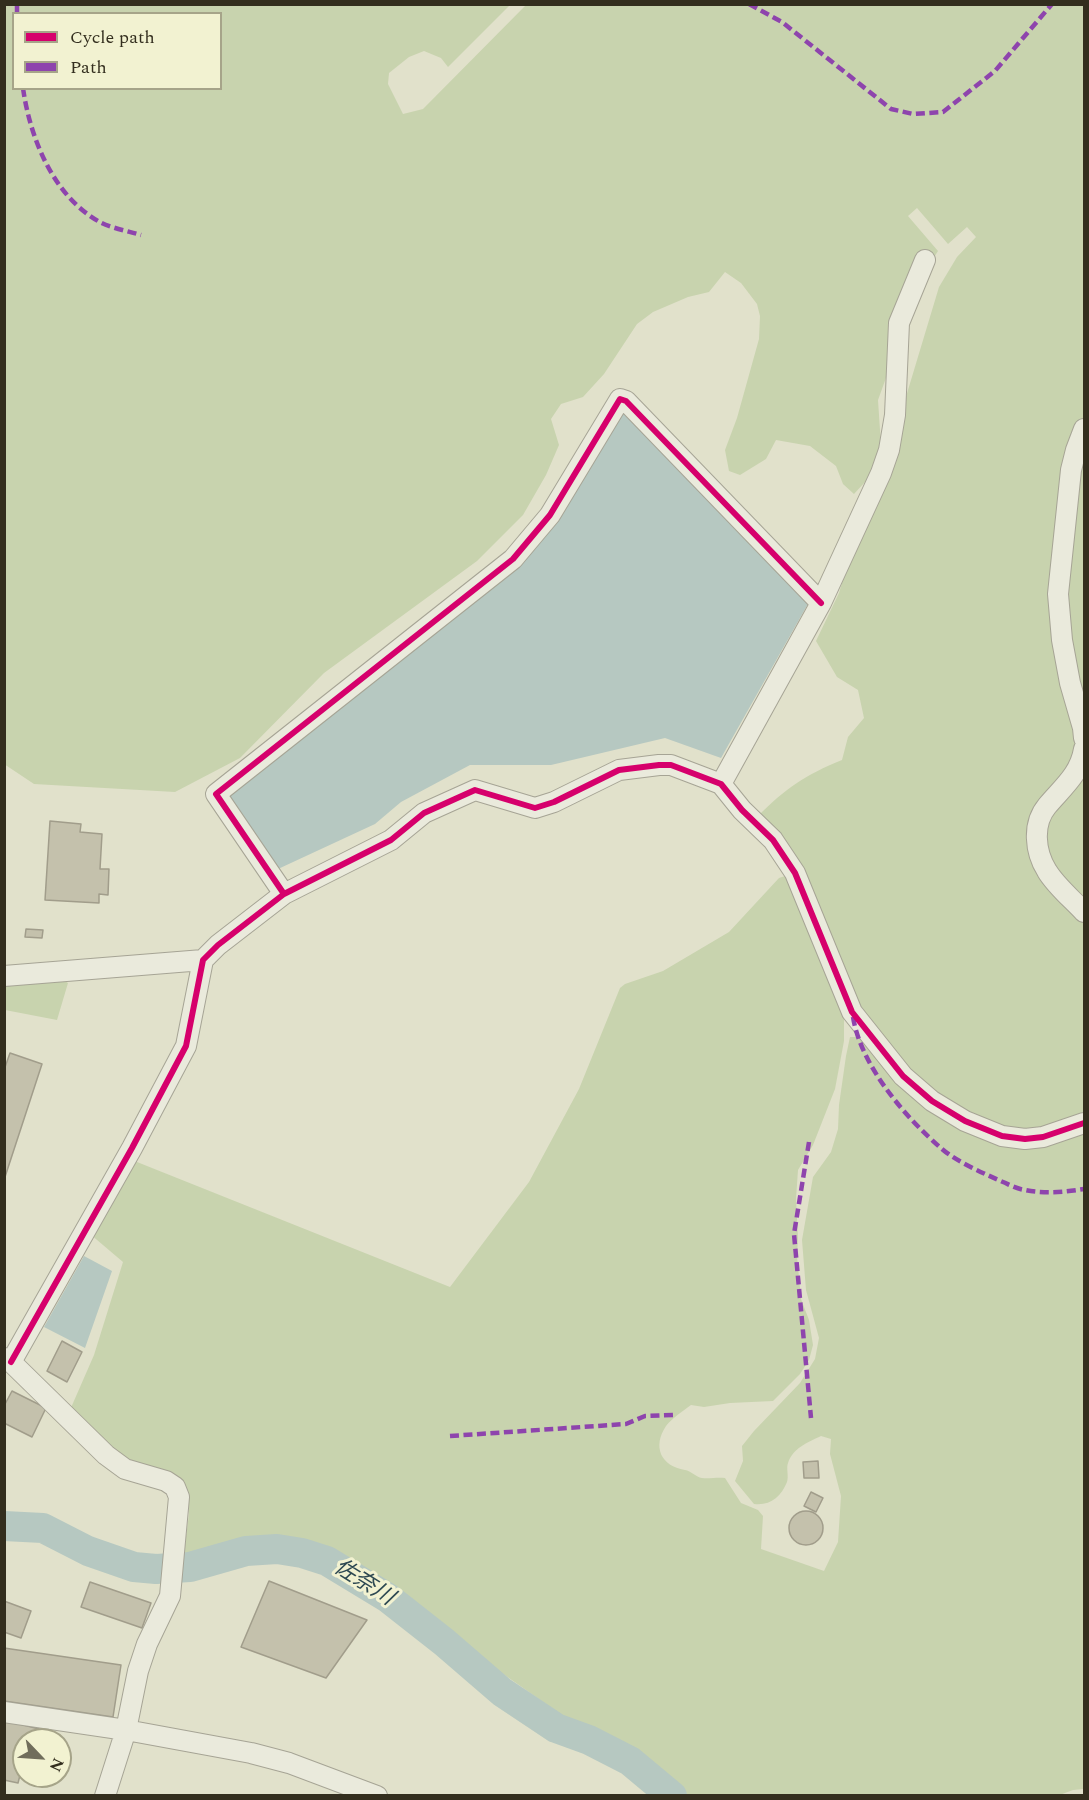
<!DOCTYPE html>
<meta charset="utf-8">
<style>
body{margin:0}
#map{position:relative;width:1089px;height:1800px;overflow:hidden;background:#e1e1cb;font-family:Spectral,serif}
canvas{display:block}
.frame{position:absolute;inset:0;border:6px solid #332e1e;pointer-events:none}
.legend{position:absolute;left:12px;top:12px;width:210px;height:78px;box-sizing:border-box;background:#f2f2d1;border:2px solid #a6a489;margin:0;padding:8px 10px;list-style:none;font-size:18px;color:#332e1e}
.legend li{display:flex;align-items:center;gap:12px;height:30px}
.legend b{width:30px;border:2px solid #a6a489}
.north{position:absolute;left:12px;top:1728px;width:60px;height:60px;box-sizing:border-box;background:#f2f2d1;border:2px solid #a6a489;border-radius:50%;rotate:115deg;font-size:16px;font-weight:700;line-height:24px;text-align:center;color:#332e1e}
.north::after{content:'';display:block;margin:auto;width:21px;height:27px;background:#706d5b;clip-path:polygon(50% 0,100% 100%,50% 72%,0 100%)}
</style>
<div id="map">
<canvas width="1089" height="1800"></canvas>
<div class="frame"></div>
<ul class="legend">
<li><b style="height:8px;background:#d6006c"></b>Cycle path</li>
<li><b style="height:8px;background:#8e44ad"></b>Path</li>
</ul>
<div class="north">N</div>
</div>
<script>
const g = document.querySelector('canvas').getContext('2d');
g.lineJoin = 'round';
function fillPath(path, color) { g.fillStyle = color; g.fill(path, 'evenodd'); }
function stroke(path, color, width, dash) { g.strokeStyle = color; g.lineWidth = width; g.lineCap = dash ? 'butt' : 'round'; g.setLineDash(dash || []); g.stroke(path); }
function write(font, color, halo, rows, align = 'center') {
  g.font = font + ' Spectral,"Noto Sans JP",serif'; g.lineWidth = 6; g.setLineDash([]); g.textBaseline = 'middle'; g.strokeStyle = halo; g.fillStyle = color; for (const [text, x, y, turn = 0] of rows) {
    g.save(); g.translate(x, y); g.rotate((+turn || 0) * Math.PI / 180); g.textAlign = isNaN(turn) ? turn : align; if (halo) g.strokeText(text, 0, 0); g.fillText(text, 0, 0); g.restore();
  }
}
fillPath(new Path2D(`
 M4 5H510L448 67 441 58 424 51 409 57 389 73 388 84 403 114 423 109 526 5H1084V418L1058 523 1078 753 1031 821 1084 920V1116L1027 1133 972 1118 907 1073 862 1014 758 816C786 788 805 775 842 760L848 737 864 718 858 690 837 677 816 641 839 593 852 549 905 400 939 287 957 257 976 237 967 227 948 244 917 208 908 216 938 251 924 273 878 400 881 445 876 470 854 494 843 484 836 466 810 446 776 440 766 459 740 475 729 471 725 450 737 418 759 339 760 316 757 304 741 283 725 272 709 292 688 297 653 312 637 324 604 374 583 397 561 404 551 419 559 445 546 475 523 515 477 561 324 673 240 758 175 792 34 784 4 764ZM14 14H220V88H14Z
 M1084 441V712L1075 680 1065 596Z
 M1084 772V904L1064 883 1044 848 1047 818Z
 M788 875 844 1012V1041L835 1089 813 1145 798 1170 796 1199 798 1238 797 1256 801 1299 809 1320 813 1345 809 1360 800 1374 773 1401 730 1403 704 1407 691 1405C683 1411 672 1418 666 1426 652 1447 661 1466 685 1470 691 1471 696 1477 702 1478 709 1479 717 1477 725 1478L741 1503 758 1510 763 1516 761 1549 824 1571 838 1542 841 1496 830 1454 831 1439 821 1436C808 1442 793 1448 788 1463 786 1468 789 1476 787 1482 781 1497 770 1506 754 1504L735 1481 743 1461 742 1446 754 1431 800 1383 815 1359 819 1338 806 1290 802 1240 813 1177 831 1152 838 1129 839 1105 846 1056 850 1037H864L977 1134 1084 1129V1789L1073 1790 1057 1796 676 1795 379 1587 323 1554 302 1546 272 1544 247 1547 195 1561 184 1552 189 1514 188 1493 132 1465 70 1410 94 1355 123 1262 90 1234 132 1160 450 1287 529 1182 579 1089 620 988 625 984 663 971 729 932 779 878Z
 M65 981 68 983 57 1020 5 1010V985Z`), '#c8d3ae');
fillPath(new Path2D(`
 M622 407 809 602 721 758 665 738 551 765H470L401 802 375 824 278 869 225 790 506 573Z
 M84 1256 112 1271 85 1348 44 1327Z`), '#b6c8c1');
stroke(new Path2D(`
 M4 1526 43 1528 88 1551 134 1567 156 1569 190 1567 246 1551 277 1549 302 1553 327 1561 388 1598 444 1642 502 1692 556 1728 589 1740 630 1761 672 1796`), '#b6c8c1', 30);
const building = new Path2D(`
 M50 821 81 824 80 832 102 834 100 869H109L108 895 99 894V903L45 900Z
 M26 929 43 930 42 938 25 937Z
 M10 1053 42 1064 4 1180V1070Z
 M62 1341 82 1352 67 1382 47 1371Z
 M12 1391 46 1408 32 1437 4 1423V1406Z
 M818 1461 819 1478H804L803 1462Z
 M811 1492 823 1498 816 1512 804 1506Z
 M789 1528a17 17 0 1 1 34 0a17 17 0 1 1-34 0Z
 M269 1581 367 1620 326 1678 241 1647Z
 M90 1582 151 1603 142 1628 81 1607Z
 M4 1601 31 1611 21 1638 4 1632Z
 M4 1648 121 1665 113 1717 4 1701Z
 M4 1720 39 1729 37 1740H24V1767H22L18 1783 4 1780Z`);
fillPath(building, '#c4c1ac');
stroke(building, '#a19d8b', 1.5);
const minor = new Path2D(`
 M1084 429 1076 450 1071 470 1058 594 1062 640 1070 683 1083 728 1084 738
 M1084 749C1080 774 1063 787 1047 806 1032 824 1035 852 1047 871 1056 886 1072 899 1084 912
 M721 784 821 603 881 473 889 450 895 415 899 323 925 260
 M284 894 216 794 513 559 550 515 620 399 626 401 821 603
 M4 976 203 960
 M4 1358 11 1362 106 1455 125 1469 166 1481 175 1487 179 1497 170 1596 147 1644 138 1671 126 1730 105 1796
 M11 1362 132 1148 186 1046 203 960 218 945 284 894 391 840 424 813 475 790 535 808 554 802 619 770 659 765H671L721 784 742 810 773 840 795 873 852 1012 903 1076 932 1101 965 1121 1002 1136 1025 1139 1043 1137 1084 1123
 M4 1712 126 1730 251 1753 289 1763 377 1796`);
stroke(minor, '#a6a495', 22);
stroke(minor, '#eaeadc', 20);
stroke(new Path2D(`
 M749 4 782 22 891 109 913 114 943 112 995 71 1052 4
 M17 14V4
 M23 88C30 138 53 195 98 221 110 228 128 231 141 235
 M853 1017C861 1066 905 1117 942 1149 957 1162 985 1174 1003 1182 1010 1185 1017 1189 1025 1190 1044 1194 1065 1192 1084 1189
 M809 1142 794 1234 811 1418
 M450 1436 626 1424 645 1416 673 1415`), '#8e44ad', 4.5, [9, 4.5]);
stroke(new Path2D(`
 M284 894 216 794 513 559 550 515 620 399 626 401 821 603
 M11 1362 132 1148 186 1046 203 960 218 945 284 894 391 840 424 813 475 790 535 808 554 802 619 770 659 765H671L721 784 742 810 773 840 795 873 852 1012 903 1076 932 1101 965 1121 1002 1136 1025 1139 1043 1137 1084 1123`), '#d6006c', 6);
write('italic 22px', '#2e4952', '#f2f2d1', [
 ["佐奈川",363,1584,32]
]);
</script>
